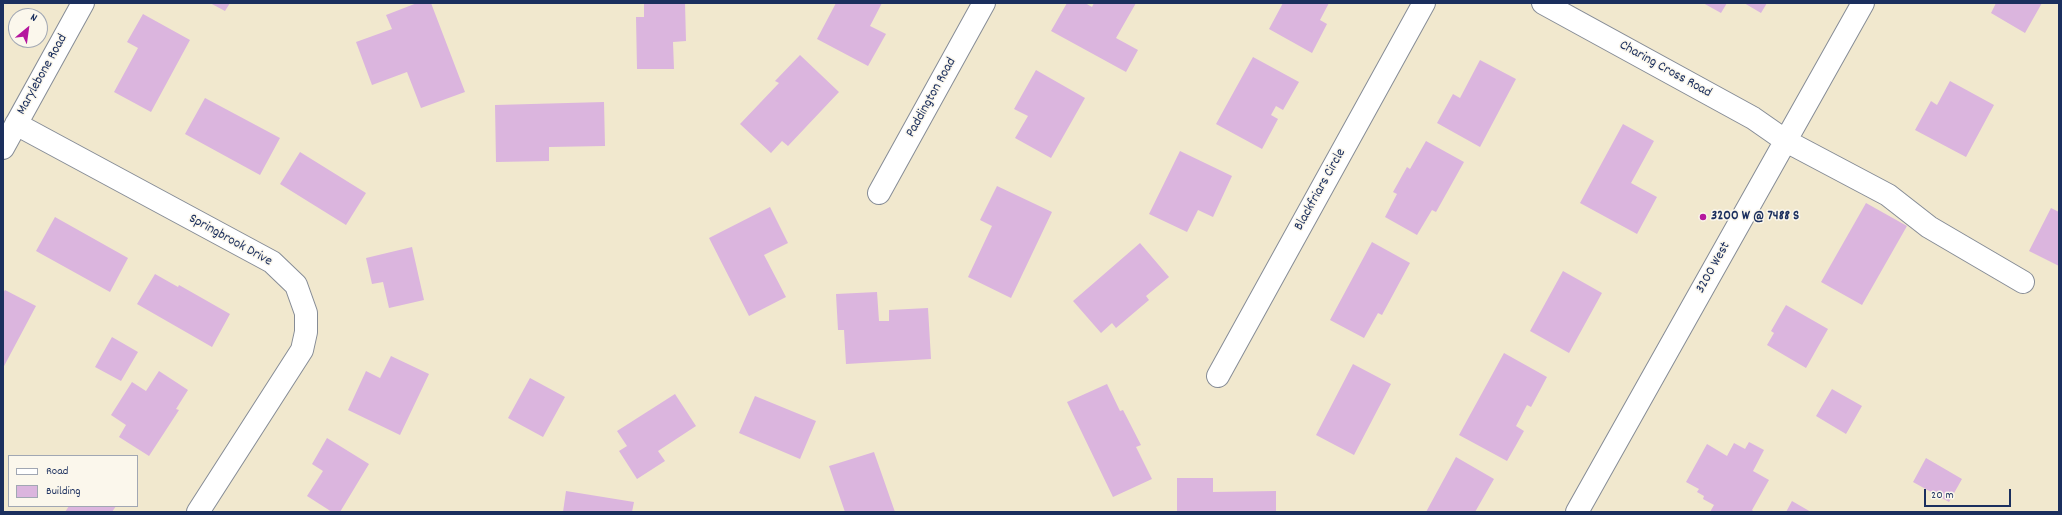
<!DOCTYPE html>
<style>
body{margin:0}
#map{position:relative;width:2062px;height:515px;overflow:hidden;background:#f1e8ce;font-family:Dekko,sans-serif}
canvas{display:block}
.frame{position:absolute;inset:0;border:4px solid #1b2f5e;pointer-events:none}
.legend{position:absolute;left:8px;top:455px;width:130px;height:52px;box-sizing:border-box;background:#fbf7ec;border:1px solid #a1a7b3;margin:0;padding:5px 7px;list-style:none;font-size:12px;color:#1b2f5e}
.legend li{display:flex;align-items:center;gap:8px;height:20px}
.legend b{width:20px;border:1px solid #a1a7b3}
.north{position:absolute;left:8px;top:8px;width:40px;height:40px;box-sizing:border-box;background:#fbf7ec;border:1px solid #a1a7b3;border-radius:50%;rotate:29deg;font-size:11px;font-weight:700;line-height:16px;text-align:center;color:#1b2f5e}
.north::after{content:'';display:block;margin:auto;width:14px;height:18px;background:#b5179e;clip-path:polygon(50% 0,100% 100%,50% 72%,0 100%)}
.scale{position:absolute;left:1924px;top:489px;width:87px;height:18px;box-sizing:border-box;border:2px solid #1b2f5e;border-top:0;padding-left:5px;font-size:12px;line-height:14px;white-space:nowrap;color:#1b2f5e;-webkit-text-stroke:3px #fbf7ec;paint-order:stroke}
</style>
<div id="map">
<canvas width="2062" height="515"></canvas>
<div class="frame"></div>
<ul class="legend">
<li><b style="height:5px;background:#fff"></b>Road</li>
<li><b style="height:11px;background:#dbb5de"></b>Building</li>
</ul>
<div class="north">N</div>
<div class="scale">20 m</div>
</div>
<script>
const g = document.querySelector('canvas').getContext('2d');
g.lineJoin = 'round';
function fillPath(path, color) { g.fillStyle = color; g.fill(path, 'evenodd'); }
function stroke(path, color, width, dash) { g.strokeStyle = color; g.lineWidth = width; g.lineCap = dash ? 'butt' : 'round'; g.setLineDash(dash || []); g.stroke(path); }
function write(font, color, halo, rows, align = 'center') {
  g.font = font + ' Dekko,sans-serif'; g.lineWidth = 3; g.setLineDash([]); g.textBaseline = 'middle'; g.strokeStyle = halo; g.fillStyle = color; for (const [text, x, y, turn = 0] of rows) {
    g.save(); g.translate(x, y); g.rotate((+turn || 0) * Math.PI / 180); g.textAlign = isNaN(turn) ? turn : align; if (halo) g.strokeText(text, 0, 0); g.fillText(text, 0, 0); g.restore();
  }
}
fillPath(new Path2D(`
 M210 3H230L225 11Z
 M417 3H431L465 92 421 108 407 72 372 85 356 42 392 29 386 15Z
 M644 3H685L686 41 673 42 674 69H637L636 17H644Z
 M836 3H882L870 26 886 34 868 66 817 39Z
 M1067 3H1085L1092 7 1094 3H1136L1116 38 1138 50 1126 72 1051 31Z
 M1283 3H1329L1320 20 1327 24 1312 53 1269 29Z
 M1703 3H1727L1721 13Z
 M1744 3H1767L1761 13Z
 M1996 3H2042L2025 33 1991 13Z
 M143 14 190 40 151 112 114 92 138 48 127 42Z
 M800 55 839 92 788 146 782 141 771 153 740 124 779 83 775 81Z
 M1253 57 1299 82 1283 110 1276 106 1271 115 1278 119 1262 149 1216 124Z
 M1480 60 1516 79 1480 147 1437 123 1453 94 1460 98Z
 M1036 70 1085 98 1051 158 1015 138 1028 116 1014 109Z
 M1950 81 1994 105 1966 157 1915 130 1931 101 1937 105Z
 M205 98 280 138 260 175 185 134Z
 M604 102 605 146 549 147V161L496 162 495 105Z
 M1623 124 1654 141 1631 183 1657 197 1637 234 1580 203Z
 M1426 141 1464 162 1436 212 1432 210 1417 235 1385 217 1397 194 1393 192 1407 167 1410 169Z
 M1180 151 1232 176 1213 217 1198 210 1187 232 1149 214Z
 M300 152 366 193 346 225 280 184Z
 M997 186 1052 212 1011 298 968 277 992 226 980 220Z
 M1866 203 1907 226 1862 305 1821 282Z
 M770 207 788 243 764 255 786 297 749 316 709 238Z
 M2051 208 2059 212V266L2029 251Z
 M55 217 128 258 110 292 36 251Z
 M1372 242 1410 263 1382 315 1378 313 1364 338 1330 320Z
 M1140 243 1169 277 1146 296 1149 300 1116 328 1112 323 1101 333 1073 301Z
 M412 247 424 300 389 308 383 282 372 284 366 258Z
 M1563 271 1602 293 1569 353 1530 331Z
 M155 274 178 287 179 285 230 314 212 347 137 304Z
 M5 290 36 306 3 368V293Z
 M877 292 879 321H889V310L928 308 931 359 846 364 844 330H838L836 294Z
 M1786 305 1828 329 1806 368 1767 345 1774 333 1771 331Z
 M112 337 138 352 121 381 95 367Z
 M1504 353 1547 377 1531 407 1527 405 1516 426 1524 431 1507 461 1459 435Z
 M391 356 429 374 400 435 348 410 366 371 380 378Z
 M1353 364 1391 384 1354 455 1316 435Z
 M159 371 188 390 176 409 179 410 149 456 119 437 126 425 111 415 132 382 146 391Z
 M530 378 565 397 543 437 508 418Z
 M1107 384 1120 411 1123 410 1141 445 1136 447 1152 479 1113 497 1067 402Z
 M1832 389 1862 406 1846 434 1816 416Z
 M675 394 696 426 658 451 665 461 637 479 619 451 627 446 617 431Z
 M755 396 816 421 800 459 739 433Z
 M327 438 369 464 340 512H332L307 496 323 471 312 464Z
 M1749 442 1764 450 1753 471 1769 480 1752 510 1754 512H1710L1714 505 1703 499 1704 496 1697 492 1699 489 1686 482 1707 444 1727 456 1734 443 1745 449Z
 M874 452 895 512H845L829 466Z
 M1456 457 1494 479 1475 512H1426Z
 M1926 458 1962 479 1949 502 1913 482Z
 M1177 478H1213V492L1276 491V512H1177Z
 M566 491 634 502 632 512H563Z
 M1792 501 1811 512H1786Z
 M69 506H116L112 512H65Z`), '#dbb5de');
const minor = new Path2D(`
 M1543 3 1753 118 1786 141 1888 195 1929 227 2023 282
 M16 124 272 262 296 285 306 313V332L302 350 198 512
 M3 148 83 3
 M879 193 984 3
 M1218 376 1424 3
 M1577 512 1863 3`);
stroke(minor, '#868c96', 24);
stroke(minor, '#fff', 22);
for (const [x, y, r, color] of [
 [1703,217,4,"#b5179e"]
]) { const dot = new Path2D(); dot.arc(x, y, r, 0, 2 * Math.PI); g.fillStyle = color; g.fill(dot); stroke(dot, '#fbf7ec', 1.5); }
write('14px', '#1b2f5e', '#fbf7ec', [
 ["Charing Cross Road",1665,70,29],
 ["Marylebone Road",43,75,-61],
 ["Paddington Road",932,98,-61],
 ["Blackfriars Circle",1321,190,-61],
 ["Springbrook Drive",230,241,29],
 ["3200 West",1714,268,-61]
]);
write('bold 14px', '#1b2f5e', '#fbf7ec', [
 ["3200 W @ 7488 S",1711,217]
], 'left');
</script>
